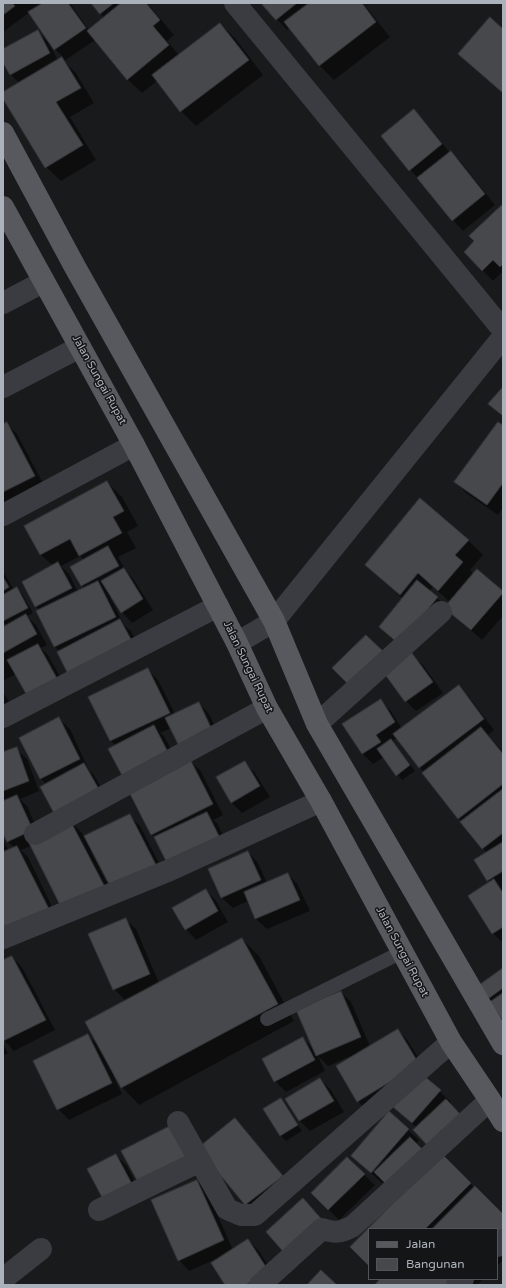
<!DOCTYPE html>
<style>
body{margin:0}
#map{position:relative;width:506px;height:1288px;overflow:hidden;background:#191a1c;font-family:"Varela Round",sans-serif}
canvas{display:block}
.frame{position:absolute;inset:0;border:4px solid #acb2bb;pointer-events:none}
.legend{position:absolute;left:368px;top:1228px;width:130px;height:52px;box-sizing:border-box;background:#141517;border:1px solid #515459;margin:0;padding:5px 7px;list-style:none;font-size:12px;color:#acb2bb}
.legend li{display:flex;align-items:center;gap:8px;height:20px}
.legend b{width:20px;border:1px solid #515459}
</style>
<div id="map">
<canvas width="506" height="1288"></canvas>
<div class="frame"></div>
<ul class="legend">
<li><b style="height:5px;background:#57595f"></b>Jalan</li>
<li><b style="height:11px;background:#46484c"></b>Bangunan</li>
</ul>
</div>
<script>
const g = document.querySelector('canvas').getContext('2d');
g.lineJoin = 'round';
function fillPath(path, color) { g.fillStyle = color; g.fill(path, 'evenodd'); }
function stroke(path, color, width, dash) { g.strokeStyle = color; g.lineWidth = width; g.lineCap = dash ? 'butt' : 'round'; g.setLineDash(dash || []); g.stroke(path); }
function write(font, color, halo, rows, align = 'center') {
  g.font = font + ' "Varela Round",sans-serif'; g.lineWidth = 3; g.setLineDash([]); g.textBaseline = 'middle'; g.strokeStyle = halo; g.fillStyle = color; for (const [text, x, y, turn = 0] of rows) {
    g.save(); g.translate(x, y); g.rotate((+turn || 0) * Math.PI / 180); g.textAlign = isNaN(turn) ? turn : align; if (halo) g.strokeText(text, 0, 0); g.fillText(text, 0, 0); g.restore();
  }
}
fillPath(new Path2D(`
 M3 3H70L89 30 104 18 92 3H147L174 35 167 41 179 55 220 24 235 38 263 75 196 126 181 111 157 81 142 93 127 79 95 40 64 61 76 73 94 103 70 117 96 160 61 181 46 167 3 97V93L19 83 11 75 3 61V50L37 31 48 42 58 60 63 57 55 49 30 12 3 32Z
 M262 3H363L390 37 334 80 320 66 290 28 287 30Z
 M503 30V93L459 54Z
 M414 111 424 121 450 153 451 152 461 162 495 205 463 231 453 220 382 136Z
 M503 206V271L493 281 465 252Z
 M7 424 17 434 45 487 3 505V425Z
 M503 427V508L498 515 466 493 456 482Z
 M107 482 122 497 138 526 127 532 136 548 118 557 126 571 134 580 153 610 132 623 122 612 111 596 110 597 124 625 131 631 144 656 60 652 55 647 38 612 40 611 36 606 53 566 41 555 25 526ZM80 556 84 560 71 567 85 589 78 592 69 574 61 566Z
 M468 540 483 555 470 570 473 574 503 592V616L482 640 447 609 410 654 380 627 403 599 366 565ZM433 587 450 602 446 606 429 591Z
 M3 571 14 590 17 588 22 594 33 613 27 616 36 625 47 645 41 648 48 655 69 693 16 674 3 681V628L7 626 3 622Z
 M412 655 423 665 443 693 416 711 406 701 394 664Z
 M148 670 158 680 175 714 199 703 209 714 223 743 171 728 160 733 164 736 179 765 189 760 200 770 223 815 213 820 217 823 231 852 156 838 152 835 129 790 116 746 111 741Z
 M459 687 469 697 494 730 488 735 503 752V888H502L503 890V943L493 933 469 896 491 883 488 880 487 853 423 774 424 773 397 738 392 741 415 771 402 780 384 757 373 764 363 754 381 701 391 711 402 729Z
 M3 692 15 711 3 718Z
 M59 719 70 729 89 770 94 775 111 804 73 824 82 833 106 881 108 880 129 815 140 826 159 863 116 900 31 846 21 850 28 857 59 921 3 924V840L9 851 15 848 7 841 3 831V753L16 749 27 759 39 791 20 799 27 806 41 838 66 825 46 784 40 778Z
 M245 763 255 773 270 797 242 813 231 802Z
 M248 852 258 863 267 883 288 874 298 885 310 911 267 929 256 919 248 901 233 908 222 898 209 870Z
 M206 890 216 901 228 922 196 940 186 929Z
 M125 919 136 929 159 983 242 939 259 956 294 1021 139 1105 122 1087 114 1074 113 1075 122 1094 69 1120 58 1109 88 1036 98 1045 126 1001 114 989Z
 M12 957 22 967 55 1030 14 1051 3 1039V961Z
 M503 969V1019L488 999Z
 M341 992 351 1002 370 1046 398 1030 408 1041 429 1075 425 1078 451 1102 449 1104 442 1156 503 1216V1260L497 1266V1229H369L401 1198 384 1181 382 1183 352 1156 389 1113 419 1140 416 1144 435 1163 441 1157 417 1128 395 1107 368 1112 358 1101 351 1056 328 1066 318 1056 325 1071 286 1092 275 1081 264 1059 303 1038 315 1051Z
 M3 1044 8 1053 3 1056Z
 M320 1079 331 1090 344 1112 310 1131 300 1121 287 1099Z
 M281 1099 286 1105 302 1131 286 1141 281 1136 265 1109Z
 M235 1119 245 1130 292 1187 257 1215 246 1205Z
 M116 1155 127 1166 143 1197 115 1211Z
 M347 1158 375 1185 339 1220 312 1193Z
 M197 1181 207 1191 233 1250 248 1240 259 1251 278 1281 272 1285H227L216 1259 189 1271 179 1260Z
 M334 1233 298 1266 288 1255Z
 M463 1279H483L477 1285H469Z`), '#0007');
const building = new Path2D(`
 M3 3H12L15 6 3 15Z
 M43 3H68L86 28 54 50 28 12Z
 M91 3H114L100 14Z
 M121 3H146L160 20 153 26 169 45 127 80 87 31Z
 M261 3H297L276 20Z
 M309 3H362L376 22 319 66 284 22Z
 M490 17 503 29V93L458 54Z
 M220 23 249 60 180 112 152 75Z
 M38 30 50 53 10 75 3 63V49Z
 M62 57 81 88 56 102 83 145 45 168 3 99V92Z
 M414 109 442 144 409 171 381 136Z
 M451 151 485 194 452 221 417 178Z
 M503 204V264L500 267 493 260 482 271 464 252 474 241 469 236Z
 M503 387V416L488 404Z
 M7 422 35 476 3 492V424Z
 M498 422 503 425V483L487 505 454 482Z
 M107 481 124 511 113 517 122 533 79 556 70 539 40 555 24 526Z
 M420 498 469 540 455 555 463 562 438 591 418 573 400 595 365 565Z
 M108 546 119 566 81 586 70 567Z
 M58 562 72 588 35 607 22 582Z
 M124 568 143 599 121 613 101 581Z
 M477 569 503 591V593L471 630 444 608Z
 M3 577 9 587 3 591Z
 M417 580 438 597 399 644 379 627Z
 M98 581 116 617 54 647 36 611Z
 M17 587 28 608 3 621V595Z
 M26 614 37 634 3 653V627Z
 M120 619 134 645 70 678 57 652Z
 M366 635 385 653 351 687 332 668Z
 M38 644 59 682 29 699 7 660Z
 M412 653 433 682 405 702 384 673Z
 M148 668 170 713 110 741 88 697Z
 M459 685 484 719 419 768 393 734Z
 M381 699 395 722 376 735 381 742 362 754 342 724Z
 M199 702 213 732 180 748 165 718Z
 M59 717 80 759 40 779 19 738Z
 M154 725 170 756 125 781 108 749Z
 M481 727 503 754V784L458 819 422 773Z
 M391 739 410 765 396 776 377 749Z
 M17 747 29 781 3 791V752Z
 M190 759 213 804 151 835 128 790Z
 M245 761 260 786 231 803 216 777Z
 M84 763 101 793 56 817 40 787Z
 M503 789V833L482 849 460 822Z
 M17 795 33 830 7 842 3 834V801Z
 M207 812 222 842 169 867 154 837Z
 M130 814 156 865 111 888 84 836Z
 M71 822 106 889 63 911 29 843Z
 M503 842V871L487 881 474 860Z
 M17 846 50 911 6 932 3 926V852Z
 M248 851 261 880 221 898 208 869Z
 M288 873 300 900 255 919 244 892Z
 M494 879 503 893V927L492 934 468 896Z
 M206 889 218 911 185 930 172 908Z
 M126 918 150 974 113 990 88 934Z
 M242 938 278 1004 121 1088 85 1022Z
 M12 956 46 1020 3 1041V960Z
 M503 968V988L488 999 478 986Z
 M341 991 361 1037 316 1056 296 1010Z
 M503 993V1021L490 1002Z
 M398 1029 419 1064 357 1102 336 1066Z
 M88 1034 112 1083 57 1110 33 1061Z
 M303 1037 315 1060 274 1082 262 1059Z
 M423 1075 441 1090 412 1123 393 1107Z
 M320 1078 334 1101 299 1121 285 1099Z
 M281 1098 298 1125 280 1136 263 1109Z
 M446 1099 462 1116 429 1147 413 1130Z
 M389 1111 409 1129 371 1173 351 1156Z
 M235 1118 283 1176 245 1205 198 1148Z
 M172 1125 191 1159 140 1186 121 1151Z
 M410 1137 426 1153 390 1188 374 1172Z
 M116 1154 133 1186 104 1201 87 1169Z
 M442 1154 471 1183 425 1229H369V1266L350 1247Z
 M347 1157 365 1174 328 1210 311 1193Z
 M197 1180 224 1240 178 1261 151 1200Z
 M475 1186 503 1214V1231L497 1237V1229H432Z
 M303 1198 324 1222 287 1256 266 1232Z
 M248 1239 268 1270 246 1285H225L211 1263Z
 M321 1270 337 1285H307Z
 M380 1279H455L449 1285H375Z`);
fillPath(building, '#46484c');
stroke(building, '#343438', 1);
stroke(new Path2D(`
 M267 1019 402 952`), '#3b3c41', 14);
stroke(new Path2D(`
 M235 3 503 330
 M3 303 43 282
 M3 387 80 347
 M3 515 134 445
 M237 643 274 621 503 337
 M3 717 218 606
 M317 724 441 612
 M35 834 267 708
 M3 938 170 870 321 801
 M178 1122 227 1209 241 1215H255L451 1042
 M99 1210 200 1161
 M497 1246 503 1240
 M3 1279 41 1249
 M260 1285 322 1229C335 1233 340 1233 353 1226L490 1100
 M457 1285 463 1279`), '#3b3c41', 22);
stroke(new Path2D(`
 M3 133 75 267 274 621 317 724 503 1044
 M3 207 134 445 237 643 267 708 321 801 451 1042 490 1100 503 1121`), '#57595f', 22);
write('11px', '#acb2bb', '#141517', [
 ["Jalan Sungai Rupat",99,380,61],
 ["Jalan Sungai Rupat",248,667,64],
 ["Jalan Sungai Rupat",402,952,62]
]);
</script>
